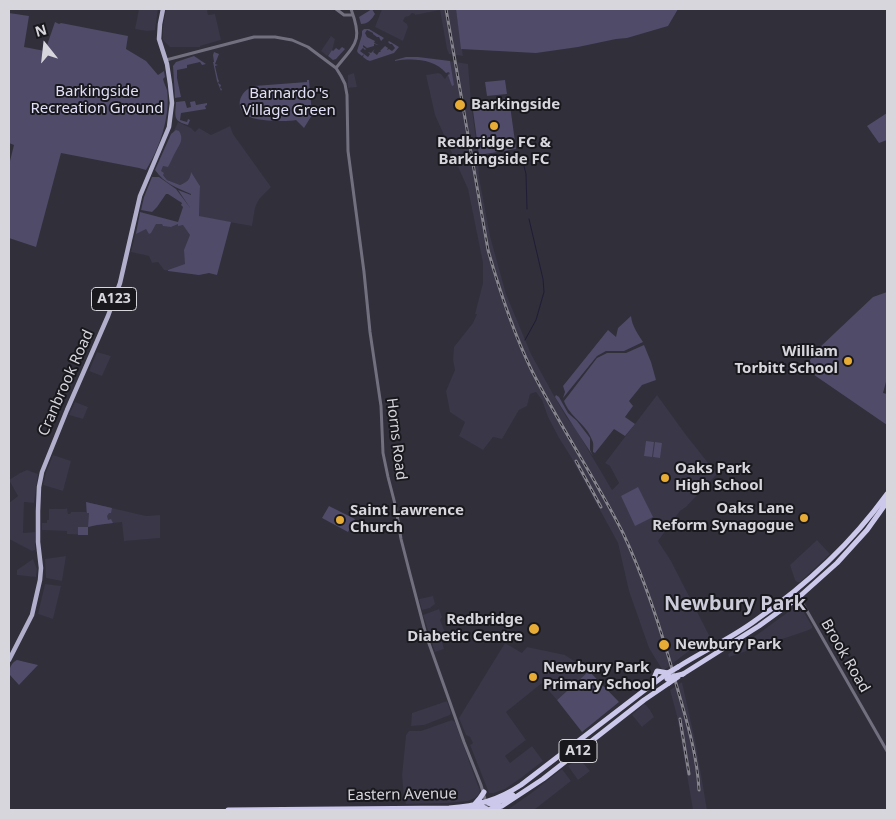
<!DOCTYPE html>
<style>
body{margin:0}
#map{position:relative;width:896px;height:819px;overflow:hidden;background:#302f3a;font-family:"Noto Sans",sans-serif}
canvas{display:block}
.frame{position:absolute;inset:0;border:10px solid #d7d6dd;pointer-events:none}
.north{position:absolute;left:20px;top:20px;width:50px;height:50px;-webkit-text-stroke:4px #19181d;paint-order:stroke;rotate:344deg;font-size:14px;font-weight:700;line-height:20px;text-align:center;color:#d7d6dd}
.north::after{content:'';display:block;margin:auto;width:18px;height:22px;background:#d7d6dd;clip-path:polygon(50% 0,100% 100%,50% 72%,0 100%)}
</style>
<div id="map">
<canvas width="896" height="819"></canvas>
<div class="frame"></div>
<div class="north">N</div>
</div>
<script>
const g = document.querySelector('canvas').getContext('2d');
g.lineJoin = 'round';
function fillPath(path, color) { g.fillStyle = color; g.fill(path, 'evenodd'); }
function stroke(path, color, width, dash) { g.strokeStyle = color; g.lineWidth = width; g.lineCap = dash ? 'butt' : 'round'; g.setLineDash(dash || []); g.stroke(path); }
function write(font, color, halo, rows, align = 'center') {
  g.font = font + ' "Noto Sans",sans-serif'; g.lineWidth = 4; g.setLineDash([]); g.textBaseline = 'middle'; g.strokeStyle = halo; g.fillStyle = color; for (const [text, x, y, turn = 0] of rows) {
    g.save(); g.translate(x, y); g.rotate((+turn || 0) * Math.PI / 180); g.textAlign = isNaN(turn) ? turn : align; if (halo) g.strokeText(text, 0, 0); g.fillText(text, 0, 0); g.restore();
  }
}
fillPath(new Path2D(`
 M139 9H158L155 30 147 31 135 29Z
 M166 9H207L208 15 215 14 221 40 200 46V47H170L163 40V28Z
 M382 9H456L463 56 449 54 447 49 440 10 415 15V14L412 13 409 16 405 17 403 21 407 24 408 27 403 41 375 27Z
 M331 36 335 39 332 51 327 56 321 51Z
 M450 61 468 64 471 102 478 155 479 177 490 236 506 294 531 354 553 394 567 418 574 426 612 490 619 483 610 466 605 463 657 395 686 435 717 474 686 507 680 511 658 541 671 561 711 639 694 647 663 671 649 648 629 591 618 543 571 457 559 438 548 417 542 400 536 392 530 394 527 406 519 410 502 439 493 437 483 450 459 436 465 422 450 412 446 391 455 370 453 360 454 347 473 323 477 314H475L483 283V263L468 189 435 115 426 75 438 73 441 74 445 79 448 74Z
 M354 73 357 87 348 88V75Z
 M178 122 191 128 195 132 199 128 211 135 230 126 233 134 271 187 260 198 257 203 255 208 252 226 199 217 200 186 191 173 190 177 187 182 180 185 167 180 160 171 172 135Z
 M140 214 178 224 181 215 217 275 209 273 199 275 164 270 158 262 152 263 149 256 131 252Z
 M97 352 111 356 102 376 89 371Z
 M75 402 88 407 83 419 69 415Z
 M53 455 71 461 63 491 43 485 46 472Z
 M27 470 38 474 34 503 24 502 23 533 35 532V550L32 551 9 539V503L18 496 9 480 20 473Z
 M86 502 146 516 160 515V538L124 541 122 522 97 525 88 527V535L67 534V531L42 530V523H47V520H49V509H65L67 508 68 514H70L71 512H86Z
 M817 540 830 554 800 582H797L795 580 790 565Z
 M66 556 62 581 46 578 45 559Z
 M33 559 37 569 36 577 17 575V570Z
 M45 584 61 586 53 619 38 614Z
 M433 596 435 604 430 608 422 610 419 599Z
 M795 607 802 609 812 626V628L809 630 729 657 728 654 758 634Z
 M439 609 442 617 440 620 445 632 441 637 444 649 435 652 423 615Z
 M505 643 522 653 527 647 565 655 589 671 557 700 542 683 506 712 526 740 505 756 510 763 532 746 543 761 521 778 505 789 494 793H489L470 745 473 743 470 737 466 735 459 718Z
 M682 682 696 745 707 810H693L677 716 670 690Z
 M447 701 451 713 450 715 424 725 411 726 412 713Z
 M644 704 646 705 650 710 654 717 642 727 632 715Z
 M452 720 455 722 477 783 480 790 479 794 475 798 468 801 447 803 406 804 404 798 402 775 406 735 409 731H421Z
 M579 758 590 771 578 780 568 766Z
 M562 769 571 781 534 810H507L530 794Z`), '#393748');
fillPath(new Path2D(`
 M372 9 375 14C372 19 368 24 361 24L359 17Z
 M456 9H678L668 26 627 38 616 39 578 47 536 53 461 49Z
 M9 13 29 16 24 47 45 51 55 22 59 24 61 23 128 36 126 49 146 61 158 75 164 71 165 77 163 79C164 83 166 87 167 90 171 115 159 150 146 170L139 168 61 153 36 247 9 238V165L14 145 9 143Z
 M364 29H369L384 38 381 41 379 37H377L373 34V33L367 30 365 33 367 37 375 41 374 43 379 45 374 44V46L367 48 363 45V47L366 49 365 50 363 48 360 51 364 54 362 56 358 53 357 51 362 35V31Z
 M389 41 399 47 394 53 370 61 367 60 363 57 364 54 368 57 370 54 368 52 371 53 375 49 373 52 377 55 379 52H381L380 51 385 46 388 48 387 50 389 49 392 51 395 48 392 44H390L388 42Z
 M342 47 345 49 336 59 333 60 328 56 332 50 333 51 336 48 339 50Z
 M214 52 219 54 215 64 218 65 215 66 218 79 219 81 218 83 221 85 220 88 222 89 221 91 224 92 221 91 217 81 213 62H214L213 55Z
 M194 56 206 64 202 65 200 62 187 65V68L177 70V78L181 97 175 98 173 66 176 62Z
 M406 57H418L450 61 454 85 452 86 448 75 450 74 449 72 446 73C434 59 413 58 395 61V60Z
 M307 80H309L312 115 304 128 296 120C287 122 258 121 250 117 233 109 239 91 254 86L307 82Z
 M505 80 507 94 487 96 485 82Z
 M509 98 516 149 479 155 472 103Z
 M185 101 187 108 191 107 190 102 195 101 196 105 207 103V105L205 106 206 109 181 113 180 120 187 122 188 119 190 120 188 125C173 121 175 117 176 102Z
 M887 113V140L879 143 867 126Z
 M176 130 179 131C184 139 180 144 176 151 173 156 171 162 168 167L163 166 161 171 164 173 163 175 167 180 180 185C187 182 190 180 191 172L200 186 199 216 231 222 217 275 209 273 199 275 168 271V270L185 264 184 250 190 235 183 225 178 226V224L171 227 163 226 162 224H156L151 233 149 234 146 229 136 234 140 212 178 222 183 207 181 205 182 203 168 194H166L157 207 152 212 141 210 144 197 152 177H159L176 189 191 209 178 190 191 195V194C177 188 164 183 155 170L171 134Z
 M887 292V378L883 393 887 394V425L804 368 819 348 873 297Z
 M631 316C632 326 638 334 643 342L624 351H606L597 356 563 398 565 392 563 386 608 330 616 337 618 328Z
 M644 345 651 362 656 380 642 385 629 401 633 406 625 417 635 424 625 436 614 429 595 453 593 452C593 448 594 443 592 440 587 425 569 416 564 401L597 358 607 353H626Z
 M556 395 559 397 568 413 577 421 590 438V450L593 456C580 436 567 417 555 397Z
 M646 441 654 442 652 457 644 456Z
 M655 442 662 443 660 458 653 457Z
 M638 487 653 517 635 526 621 496Z
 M86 502 112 508 111 513H109L107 516 108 520 111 519 113 523 97 525 88 527V535H78V527H88L89 513H87Z
 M329 506 355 519 348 532 322 518Z
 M17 660 38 665 19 685 9 674C9 668 12 662 17 660Z
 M589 671 619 702 582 732 557 700Z`), '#4f4b69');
stroke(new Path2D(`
 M524 166 526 174 527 209
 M525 340 536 320 544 292 543 279 529 219`), '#211c37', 1);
stroke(new Path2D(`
 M336 9 344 15H353
 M166 60 254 37H275L292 40 308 47 336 68 341 76 345 84 347 95 348 151 364 272 370 332 381 406 383 453 388 477 396 508 401 539 410 574 426 635 464 742 481 785 488 810
 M336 68C356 43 363 41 351 9
 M799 597 887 751`), '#72707f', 3);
stroke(new Path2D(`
 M9 660 32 615 40 580 41 568 38 542V511L39 487 42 472 67 410 108 316 120 283 140 196 169 127 172 103 170 84 167 64 159 39 160 24 163 9`), '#b2afcd', 4.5);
stroke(new Path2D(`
 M678 667C703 651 732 638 756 620 808 584 850 545 887 494
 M683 674 759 626 799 597 837 563 867 530 887 502
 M651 685 657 671 668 673
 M487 802 490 804H494L513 795
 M474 805 480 798 484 792
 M228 810 449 808C477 806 498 800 521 785L646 689 668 673
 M465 810 483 807 488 810
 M488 810 502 806 543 779 644 700 669 683`), '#ccc8ec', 5);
const rail = new Path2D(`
 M446 9 488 250C500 292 513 332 532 371 560 426 595 478 623 533 646 582 663 635 677 687 687 722 697 754 699 790
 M576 461 601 507
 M680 719 689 774`);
stroke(rail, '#86858e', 3);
stroke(rail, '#19181d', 1, [4]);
stroke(new Path2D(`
 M668 673 678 667
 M667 679 671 677 683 674
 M669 683 678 677`), '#ccc8ec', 5);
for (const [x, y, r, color] of [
 [460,105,6,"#e7ac36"],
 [494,126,5,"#e7ac36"],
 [848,361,5,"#e7ac36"],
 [665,478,5,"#e7ac36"],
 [804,518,5,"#e7ac36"],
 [340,520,5,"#e7ac36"],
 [534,629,6,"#e7ac36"],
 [664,645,6,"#e7ac36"],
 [533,677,5,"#e7ac36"]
]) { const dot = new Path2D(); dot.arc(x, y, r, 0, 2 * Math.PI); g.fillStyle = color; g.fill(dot); stroke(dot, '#19181d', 2); }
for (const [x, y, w] of [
 [114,299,45],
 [578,751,38]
]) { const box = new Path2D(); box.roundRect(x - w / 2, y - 11.5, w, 23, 4); g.fillStyle = '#19181d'; g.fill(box); stroke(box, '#d7d6dd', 1); }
write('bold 14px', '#d7d6dd', null, [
 ["A123",114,299],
 ["A12",578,751]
]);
write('15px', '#e1dff7', '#19181d', [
 ["Barkingside",97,92],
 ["Recreation Ground",97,109],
 ["Barnardo''s",289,94],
 ["Village Green",289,111]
]);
write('bold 15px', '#d7d6dd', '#19181d', [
 ["Barkingside",471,105],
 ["Redbridge FC &",494,143,"center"],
 ["Barkingside FC",494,160,"center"],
 ["William",838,352,"right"],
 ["Torbitt School",838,369,"right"],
 ["Oaks Park",675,469],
 ["High School",675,486],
 ["Oaks Lane",794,509,"right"],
 ["Reform Synagogue",794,526,"right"],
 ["Saint Lawrence",350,511],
 ["Church",350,528],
 ["Redbridge",523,620,"right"],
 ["Diabetic Centre",523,637,"right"],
 ["Newbury Park",675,645],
 ["Newbury Park",543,668],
 ["Primary School",543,685]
], 'left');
write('15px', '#d7d6dd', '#19181d', [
 ["Cranbrook Road",66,383,-66],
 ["Horns Road",396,439,83],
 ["Brook Road",845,656,60],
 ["Eastern Avenue",402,795,-1]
]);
write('bold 20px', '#cccbd9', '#19181d', [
 ["Newbury Park",735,604]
]);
</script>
